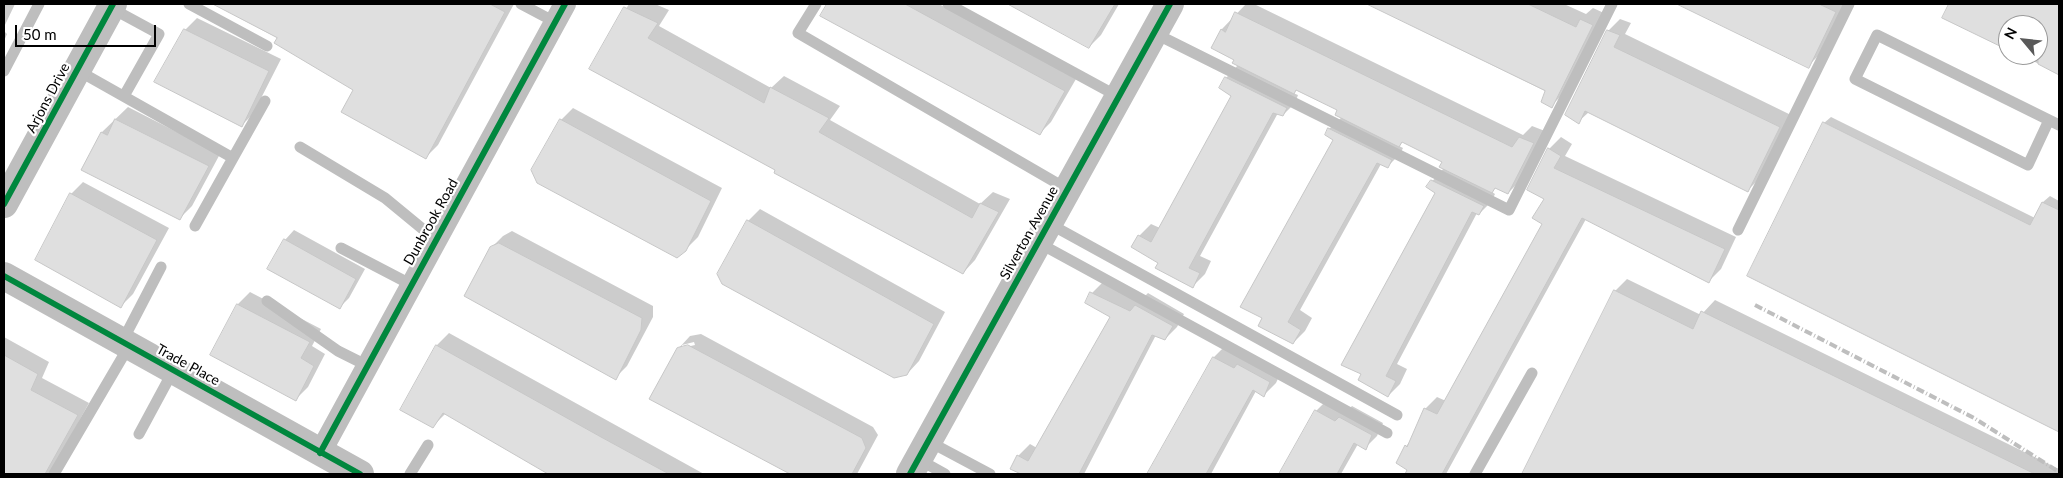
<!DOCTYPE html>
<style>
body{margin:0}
#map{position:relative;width:2063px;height:478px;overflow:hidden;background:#fff;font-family:Lato,sans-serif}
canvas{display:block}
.frame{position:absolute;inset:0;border:5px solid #000;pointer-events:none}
.north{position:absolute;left:1998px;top:15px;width:50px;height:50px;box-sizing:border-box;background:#fff;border:1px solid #999;border-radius:50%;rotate:298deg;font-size:14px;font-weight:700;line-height:20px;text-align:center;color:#000}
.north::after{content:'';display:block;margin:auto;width:18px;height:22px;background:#595959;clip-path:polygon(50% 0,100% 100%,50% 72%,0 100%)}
.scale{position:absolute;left:15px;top:25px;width:141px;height:22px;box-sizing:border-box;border:2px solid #000;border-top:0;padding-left:6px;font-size:15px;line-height:18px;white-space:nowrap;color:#000;-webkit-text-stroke:4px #fff;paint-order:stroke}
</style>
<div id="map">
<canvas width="2063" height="478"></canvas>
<div class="frame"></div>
<div class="north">N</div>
<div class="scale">50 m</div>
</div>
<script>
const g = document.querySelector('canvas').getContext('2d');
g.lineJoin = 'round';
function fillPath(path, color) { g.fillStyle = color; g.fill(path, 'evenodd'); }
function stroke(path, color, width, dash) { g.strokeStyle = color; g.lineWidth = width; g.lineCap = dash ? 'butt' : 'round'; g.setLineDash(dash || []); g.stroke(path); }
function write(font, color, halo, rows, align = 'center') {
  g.font = font + ' Lato,sans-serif'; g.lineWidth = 4.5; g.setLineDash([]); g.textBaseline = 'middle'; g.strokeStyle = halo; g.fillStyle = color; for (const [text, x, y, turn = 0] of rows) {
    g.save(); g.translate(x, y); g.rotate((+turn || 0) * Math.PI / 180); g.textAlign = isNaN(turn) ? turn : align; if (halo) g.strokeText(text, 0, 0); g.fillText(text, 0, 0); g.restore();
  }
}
fillPath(new Path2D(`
 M4 4H15L4 27Z
 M215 4H514L438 145 426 157 355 90 279 38Z
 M629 4H655L669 10 659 26 771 88 784 76 840 106 830 120 980 204 993 192 1010 199 975 260 963 273 590 68Z
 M829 4H939L1076 79 1051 122 1039 134 822 16Z
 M1010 4H1119L1101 35 1089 47Z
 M1246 4H1254L1523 135 1532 126 1545 131 1520 181 1508 193 1496 187 1492 192 1495 194 1491 202 1479 214 1477 213 1397 364 1407 369 1400 384 1388 396 1359 380 1436 193 1428 186 1444 168V162L1403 141 1399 146 1403 148 1400 154 1388 166 1381 164 1300 310 1312 318 1305 331 1293 343 1259 325 1335 140 1329 129 1342 117 1339 110 1297 89 1293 93 1298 95 1295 103 1283 115 1278 113 1200 256 1211 261 1205 274 1193 286 1160 263 1139 236 1151 224 1160 228 1233 96 1221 88 1226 78 1238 65 1235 59 1212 48 1222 29Z
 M1370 4H1564L1586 14 1593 8 1604 13 1563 94 1551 106 1547 91Z
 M1680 4H1845L1820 54 1808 66Z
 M1950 4H2059V74L2021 55H2038V25H2008V48L1944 17Z
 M197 18 281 59 253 114 241 126 185 30Z
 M1620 19 1631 23 1625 34 1791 115 1760 178 1748 190 1589 112 1578 122 1608 31Z
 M4 31 7 34 4 41Z
 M128 107 220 154 192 206 180 218 83 169 102 132Z
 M573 108 722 188 698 237 685 250 532 170 561 120Z
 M1831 117 2035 218 2043 202 2050 196 2059 201V430L1748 275 1824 123Z
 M1561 137 1572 144 1565 156 1736 237 1721 269 1709 281 1586 219 1446 474H1406L1409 469 1406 446 1411 441 1425 409 1437 397 1446 401 1544 224 1549 149Z
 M83 182 169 228 133 294 121 306 71 194Z
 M760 209 945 312 919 361 907 374 748 221Z
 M294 230 365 269 349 298 340 307 285 240Z
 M512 231 653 306V317L627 366 615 378 491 248 503 236Z
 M1627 279 1701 315 1715 300 2059 469V474H1523L1615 291Z
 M1104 281 1142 299 1148 293 1184 314 1177 327 1165 339 1156 335 1084 474H1023L1011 468 1018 456 1030 444 1037 448 1112 316 1092 293Z
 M250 292 321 329 312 346 325 354 308 387 296 399 212 354 238 304Z
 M449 333 704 474H550L446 413 433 426 402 410 437 345Z
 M701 334 873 427 878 435 857 474H792L650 399 678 349 690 336ZM694 342 695 345 682 348V345Z
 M4 337 49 362 42 378 89 403 50 474H4Z
 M1226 345 1282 370 1276 383 1264 395 1256 391 1211 474H1149L1214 357Z
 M1328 399 1348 410 1352 406 1383 423 1377 436 1365 448 1358 444 1341 474H1280L1316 411Z`), '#0003');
const building = new Path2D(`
 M213 4H490L505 12 426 159 341 112 353 90 274 43 277 38Z
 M827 4H905L1065 91 1040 135 820 16Z
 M1008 4H1115L1089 48Z
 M1367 4H1528L1576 27 1580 19 1593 25 1552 108 1541 102 1545 91Z
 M1677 4H1819L1836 12 1809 68Z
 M1949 4H2059V75L2038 64V25H2008V50L1942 18Z
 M624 7 658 23 648 38 764 103 770 87 829 118 819 132 972 218 980 203 999 212 963 274 774 173 775 170 589 69Z
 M1235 12 1512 147 1519 137 1534 143 1508 194 1495 188 1492 193 1439 167 1442 162 1402 142 1399 147 1335 115 1337 110 1296 90 1294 94 1232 63 1234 60 1211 48 1221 29 1225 32Z
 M184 29 269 71 242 127 154 82Z
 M1607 30 1620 35 1614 47 1780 127 1748 192 1585 111 1579 124 1565 115Z
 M1225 77 1287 108 1283 116 1273 113 1189 268 1200 273 1193 288 1155 268 1158 263 1131 247 1138 235 1151 242 1231 96 1219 88Z
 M115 119 209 166 180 220 81 170 101 132 107 135Z
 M560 119 711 201 686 251 677 258 537 183 531 170Z
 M1823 122 2030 225 2042 202 2059 210V432L1747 276Z
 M1328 128 1392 160 1388 168 1377 163 1288 322 1301 330 1293 344 1258 326 1262 318 1240 307 1333 140 1325 135Z
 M1548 148 1561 156 1554 168 1725 249 1709 283 1582 218 1442 474H1405L1407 470 1396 463 1405 445 1407 447 1424 408 1437 414 1542 224 1532 218 1544 199 1527 190Z
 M1431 180 1484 206 1479 215 1472 212 1386 376 1396 381 1388 397 1358 380 1361 374 1341 365 1435 193 1426 187Z
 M70 193 157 240 121 308 35 260Z
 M747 220 934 324 907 375 894 378 722 284 717 274Z
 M284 239 356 279 340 309 267 269Z
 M499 243 642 318 641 330 616 380 464 296 490 247Z
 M1614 290 1693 329 1701 311 2035 474H1522Z
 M1090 292 1130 311 1135 305 1173 326 1165 340 1152 335 1079 474H1021L1010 469 1017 455 1028 461 1110 317 1085 303Z
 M237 304 310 342 301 358 314 366 296 401 210 355Z
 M436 345 601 437 669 474H548L443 413 433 428 400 410Z
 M688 345 862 438 866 448 852 474H790L649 399 677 348Z
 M4 355 38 374 31 390 78 415 45 474H4Z
 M1213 357 1234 368 1237 364 1270 382 1264 397 1253 390 1206 474H1147Z
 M1315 410 1335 421 1339 417 1372 435 1366 450 1354 443 1337 474H1279Z`);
fillPath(building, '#dfdfdf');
stroke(building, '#c7c7c7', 1);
stroke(new Path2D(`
 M189 4 267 46
 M521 4 555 22
 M816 4 798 33 1067 189
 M948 4 1119 97
 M111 8 159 34 124 96
 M1154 33 1509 210 1612 4
 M77 70 233 158 195 226
 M4 71 39 4
 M2049 120 2028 165 1855 79 1877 35 2059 125
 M300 147 385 198 436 240
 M233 158 265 101
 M1048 223 1397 415
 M1738 230 1849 4
 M1037 242 1387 433
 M341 248 412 285
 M267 301 338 351 368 366
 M122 342 161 267
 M139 434 173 371
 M928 441 990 474
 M918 459 945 474
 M54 474 129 346
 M410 474 428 445
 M1475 474 1532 373`), '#bebebe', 11);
stroke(new Path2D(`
 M320 453 565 4`), '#bebebe', 22);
stroke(new Path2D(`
 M4 204 113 4
 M4 276 360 474
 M910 474 1170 4`), '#bebebe', 28);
stroke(new Path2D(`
 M1755 305 1974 418 2059 472`), '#bebebe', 4, [8, 2.5, 1, 2.5]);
stroke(new Path2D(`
 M4 204 113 4
 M4 276 360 474
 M320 453 565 4
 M910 474 1170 4`), '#00873e', 6);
write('14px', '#000', '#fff', [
 ["Arjons Drive",48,98,-62],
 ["Dunbrook Road",431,222,-61],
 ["Silverton Avenue",1029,233,-61],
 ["Trade Place",188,365,29]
]);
</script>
